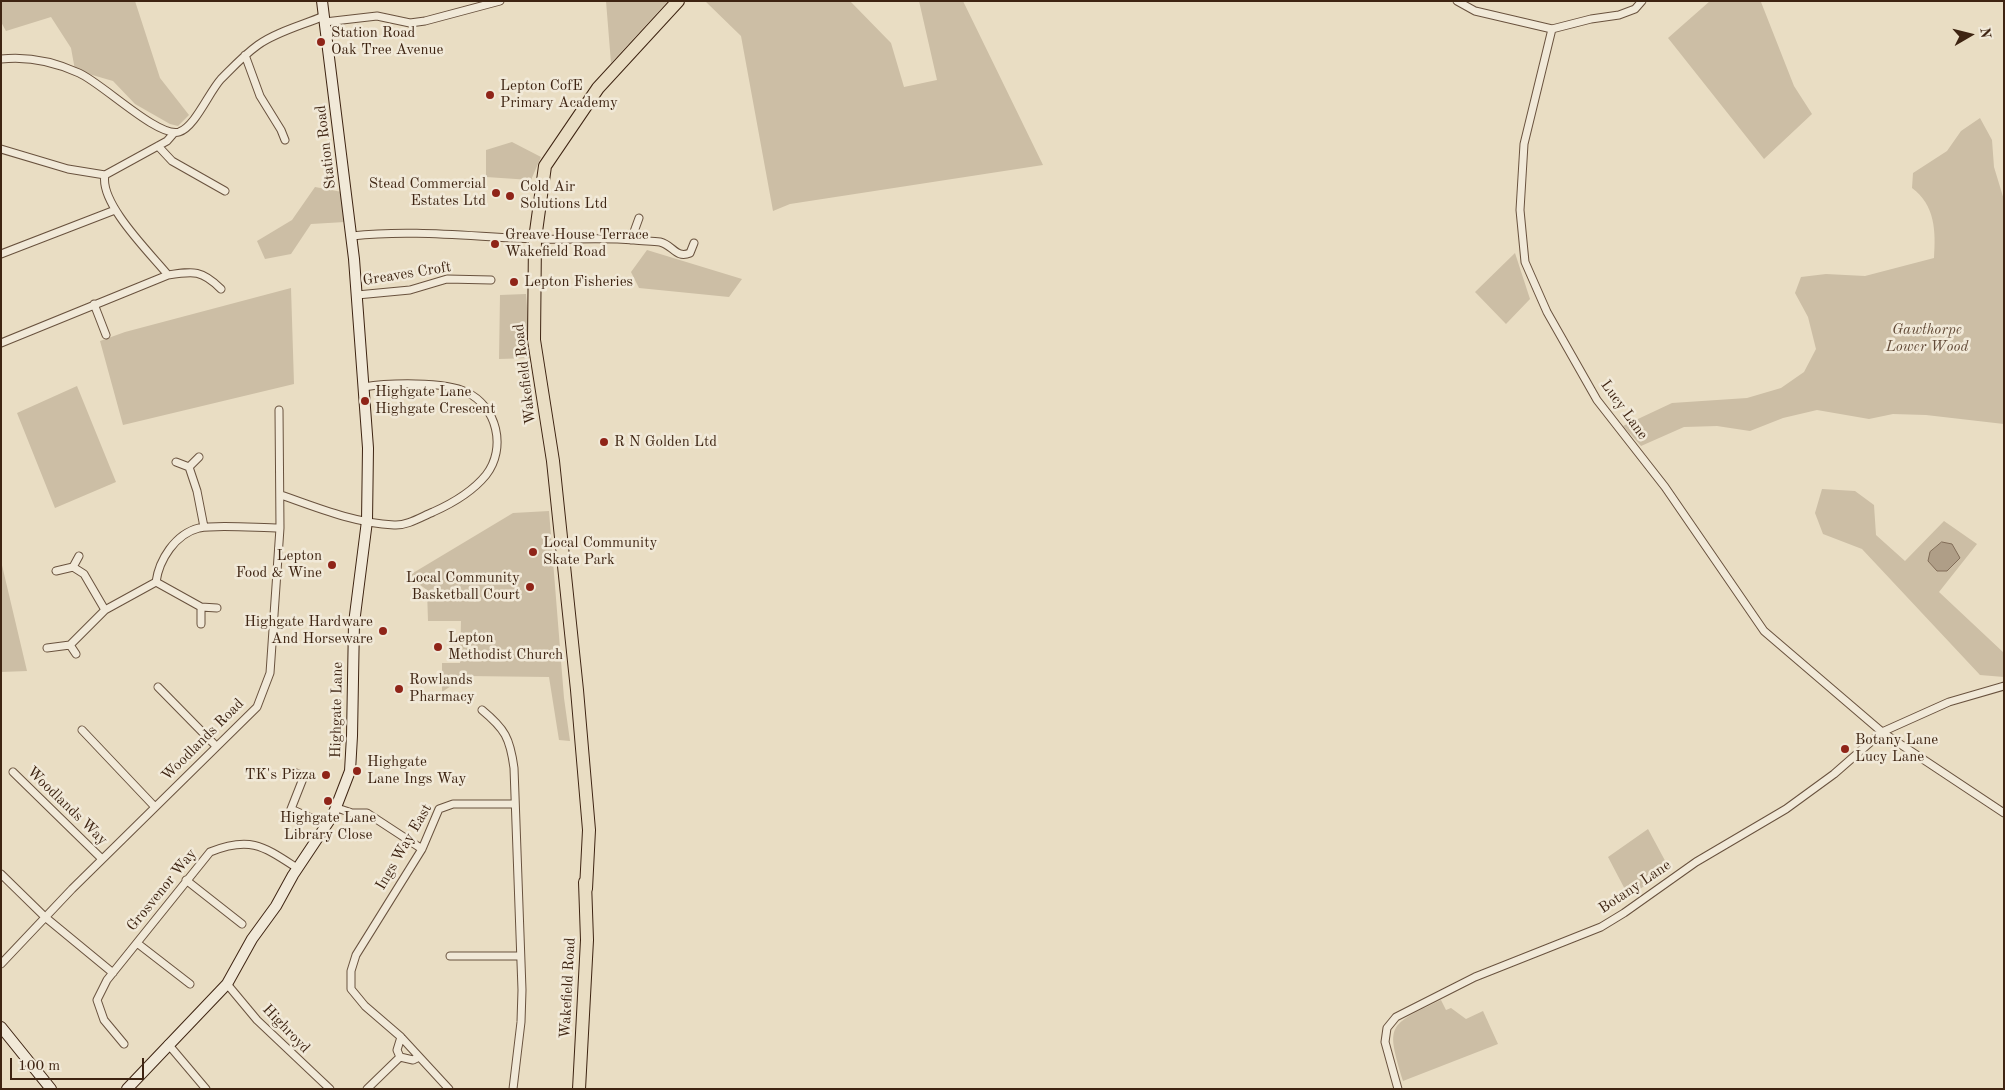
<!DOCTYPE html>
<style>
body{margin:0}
#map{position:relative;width:2005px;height:1090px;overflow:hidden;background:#e9ddc3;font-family:"Old Standard TT",serif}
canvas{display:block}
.frame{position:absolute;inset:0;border:2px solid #3e2412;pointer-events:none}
.north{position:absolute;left:1945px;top:10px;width:50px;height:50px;-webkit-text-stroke:4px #f1e9d8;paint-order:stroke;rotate:82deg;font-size:14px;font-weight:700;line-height:20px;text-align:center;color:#3e2412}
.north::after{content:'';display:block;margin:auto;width:18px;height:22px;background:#3e2412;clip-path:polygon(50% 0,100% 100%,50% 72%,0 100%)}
.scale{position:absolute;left:10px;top:1058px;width:134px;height:22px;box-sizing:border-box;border:2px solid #3e2412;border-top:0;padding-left:6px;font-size:15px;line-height:18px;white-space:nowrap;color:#3e2412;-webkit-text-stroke:4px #f1e9d8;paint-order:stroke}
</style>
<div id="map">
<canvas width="2005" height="1090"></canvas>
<div class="frame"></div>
<div class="north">N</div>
<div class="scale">100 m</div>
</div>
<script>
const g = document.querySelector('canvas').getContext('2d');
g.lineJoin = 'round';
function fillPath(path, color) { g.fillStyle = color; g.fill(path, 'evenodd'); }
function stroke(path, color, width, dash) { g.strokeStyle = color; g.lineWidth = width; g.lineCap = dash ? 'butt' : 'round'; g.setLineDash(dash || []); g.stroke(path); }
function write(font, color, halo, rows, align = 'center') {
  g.font = font + ' "Old Standard TT",serif'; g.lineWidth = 5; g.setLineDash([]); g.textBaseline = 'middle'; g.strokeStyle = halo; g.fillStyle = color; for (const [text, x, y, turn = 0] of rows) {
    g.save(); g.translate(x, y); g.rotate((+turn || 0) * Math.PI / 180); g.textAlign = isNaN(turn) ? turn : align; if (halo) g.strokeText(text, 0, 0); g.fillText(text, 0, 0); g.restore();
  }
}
fillPath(new Path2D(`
 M1 1H135L160 78 189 115 178 126 170 124 135 104 113 81 75 70 71 48 51 17 6 31 1 22Z
 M606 1H668L611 63Z
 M705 1H850L891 43 904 87 937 80 919 1H963L1043 165 790 204 773 211 741 36Z
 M1710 1 1761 2 1794 86 1812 114 1764 159 1668 38Z
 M1980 118 1992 140 1994 167 2004 200V424L1926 415 1893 414 1869 419 1817 410 1783 418 1750 431 1717 426 1684 427 1641 446 1623 426 1672 403 1747 398 1781 388 1804 372 1816 349 1808 317 1795 293 1801 277 1826 274 1865 276 1934 258C1936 231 1935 205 1912 188L1913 173 1947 151 1961 131Z
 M512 142 541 157 531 180 486 177V150Z
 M315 187 342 192 345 222 311 224 291 254 265 259 257 241 292 220Z
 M647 250 742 279 729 297 639 288 631 272Z
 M1515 253 1530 299 1506 324 1475 292Z
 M291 288 294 384 123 425 100 341 125 332Z
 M526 294 531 358 499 359 500 295Z
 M77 386 116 482 55 508 17 413Z
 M1822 489 1855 491 1874 505 1876 535 1905 561 1944 521 1977 544 1939 592 2004 653V677L1980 675 1862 549 1823 534 1815 513Z
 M549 511 564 698 570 741 559 740 549 677 466 676 442 692V663H460L461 621H428L427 590 408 576 513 513Z
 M1 561 27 671 1 672Z
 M1648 829 1669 868 1629 897 1608 857Z
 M1441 1000 1446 1010 1451 1008 1466 1019 1483 1011 1498 1044 1403 1081C1386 1024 1387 1026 1441 1000Z`), '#ccbea5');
const water = new Path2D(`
 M1942 542 1952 544 1960 558 1947 571H1937L1928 561 1930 552Z`);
fillPath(water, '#af9e87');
stroke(water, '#826d58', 1);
const street = new Path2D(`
 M1457 1 1475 11 1552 29 1591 19 1619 15 1635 9 1642 1
 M325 22 377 16 410 23 425 21 500 1
 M1552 29 1524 144 1520 210 1525 262 1547 312 1597 400 1665 487 1764 631 1882 732 2004 813
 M245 55 260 96 281 130 285 140
 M1 59C28 56 55 62 79 73 102 83 158 138 179 132 195 127 209 92 221 79 233 67 244 55 258 45 276 32 303 25 324 16
 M158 146 172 161 225 191
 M1 149 68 169 105 175 167 141 174 133
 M105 175C99 203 150 253 168 275 194 271 202 270 221 289
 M352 236C413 229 473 237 535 239 567 240 601 237 634 240 642 241 652 241 660 242 673 245 676 259 690 253L694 243
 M631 240 639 218
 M1 254 115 210
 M357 295 410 290 447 279 491 280
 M94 304 106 335
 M1 343 168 275
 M176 462 189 467 199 457
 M189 467 197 491 204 527
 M281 495C318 508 354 523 394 525 407 526 421 517 433 512 451 504 473 491 486 475 507 448 497 406 466 392 445 381 387 383 364 387
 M73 567 84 574 105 610
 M56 571 73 567 79 556
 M156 582 201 607 217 608
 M201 607V624
 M70 645 76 654
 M47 648 70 645 105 610 156 582C159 560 175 534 199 528 217 524 259 528 280 528
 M158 687 216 746
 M482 710C505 729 510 738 514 768L522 990 521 1022 513 1089
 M82 730 155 807
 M13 772 102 859
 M296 773 304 776 291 809 327 825
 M337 808 352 813H367L422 849
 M1 874 45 917 113 973
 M186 880 242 924
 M137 943 190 984
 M450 956H520
 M1 964 72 889 257 707 270 673 280 528 279 410
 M227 984 257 1020 330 1089
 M401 1037 397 1050 400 1057 413 1060 419 1057
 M124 1044 104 1020 97 1000 107 980 210 852C250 836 263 846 297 868
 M168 1044 206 1089
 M367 1089 400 1057
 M449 1089 401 1037 365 1006 351 989V971L356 955 422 849 439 809 453 804H515
 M1398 1089 1385 1042 1387 1028 1396 1017 1475 977 1601 927 1624 913 1696 862 1786 809 1834 774 1882 732 1949 702 2004 686`);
const secondary = new Path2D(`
 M1 1027 51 1089
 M127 1089 227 984 252 939 276 906 293 875 333 815 350 771 352 736 354 623 367 521 368 448 354 259 322 1`);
const highway = new Path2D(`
 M586 889 589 830 577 690 553 461 534 340 535 239 545 166 598 88 678 1
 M579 1089 587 940 585 882`);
stroke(street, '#69523e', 9);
stroke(secondary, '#3e2412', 12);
stroke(highway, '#3e2412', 14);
stroke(street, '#f1e9d8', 7);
stroke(secondary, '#f1e9d8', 10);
stroke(highway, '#e9ddc3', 12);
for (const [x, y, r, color] of [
 [321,42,5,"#8f2418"],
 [490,95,5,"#8f2418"],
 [496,193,5,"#8f2418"],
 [510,196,5,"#8f2418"],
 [495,244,5,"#8f2418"],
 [514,282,5,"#8f2418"],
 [365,401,5,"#8f2418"],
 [604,442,5,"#8f2418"],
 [533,552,5,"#8f2418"],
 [332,565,5,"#8f2418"],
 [530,587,5,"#8f2418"],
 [383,631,5,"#8f2418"],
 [438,647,5,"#8f2418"],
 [399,689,5,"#8f2418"],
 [1845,749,5,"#8f2418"],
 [357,771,5,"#8f2418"],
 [326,775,5,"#8f2418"],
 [328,801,5,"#8f2418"]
]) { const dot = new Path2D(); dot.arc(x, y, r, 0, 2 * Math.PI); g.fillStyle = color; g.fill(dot); stroke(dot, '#f1e9d8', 2); }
write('15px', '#3e2412', '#f1e9d8', [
 ["Station Road",331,33],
 ["Oak Tree Avenue",331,50],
 ["Lepton CofE",500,86],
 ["Primary Academy",500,103],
 ["Stead Commercial",486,184,"right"],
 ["Estates Ltd",486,201,"right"],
 ["Cold Air",520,187],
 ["Solutions Ltd",520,204],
 ["Greave House Terrace",505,235],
 ["Wakefield Road",505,252],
 ["Lepton Fisheries",524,282],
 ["Highgate Lane",375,392],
 ["Highgate Crescent",375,409],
 ["R N Golden Ltd",614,442],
 ["Local Community",543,543],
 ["Skate Park",543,560],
 ["Lepton",322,556,"right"],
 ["Food & Wine",322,573,"right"],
 ["Local Community",520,578,"right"],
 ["Basketball Court",520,595,"right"],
 ["Highgate Hardware",373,622,"right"],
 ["And Horseware",373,639,"right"],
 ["Lepton",448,638],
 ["Methodist Church",448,655],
 ["Rowlands",409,680],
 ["Pharmacy",409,697],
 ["Botany Lane",1855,740],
 ["Lucy Lane",1855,757],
 ["Highgate",367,762],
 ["Lane Ings Way",367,779],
 ["TK's Pizza",316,775,"right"],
 ["Highgate Lane",328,818,"center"],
 ["Library Close",328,835,"center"]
], 'left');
write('15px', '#3e2412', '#f1e9d8', [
 ["Station Road",326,147,-97],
 ["Greaves Croft",407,274,-9],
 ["Wakefield Road",525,374,-97],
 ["Lucy Lane",1624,410,54],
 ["Highgate Lane",337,710,-89],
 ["Woodlands Road",203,740,-45],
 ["Woodlands Way",67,806,44],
 ["Ings Way East",404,847,-60],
 ["Botany Lane",1635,887,-34],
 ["Grosvenor Way",162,890,-51],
 ["Wakefield Road",568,988,-87],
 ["Highroyd",286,1029,46]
]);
write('italic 15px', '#624a37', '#f1e9d8', [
 ["Gawthorpe",1927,330],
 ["Lower Wood",1927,347]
]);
</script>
